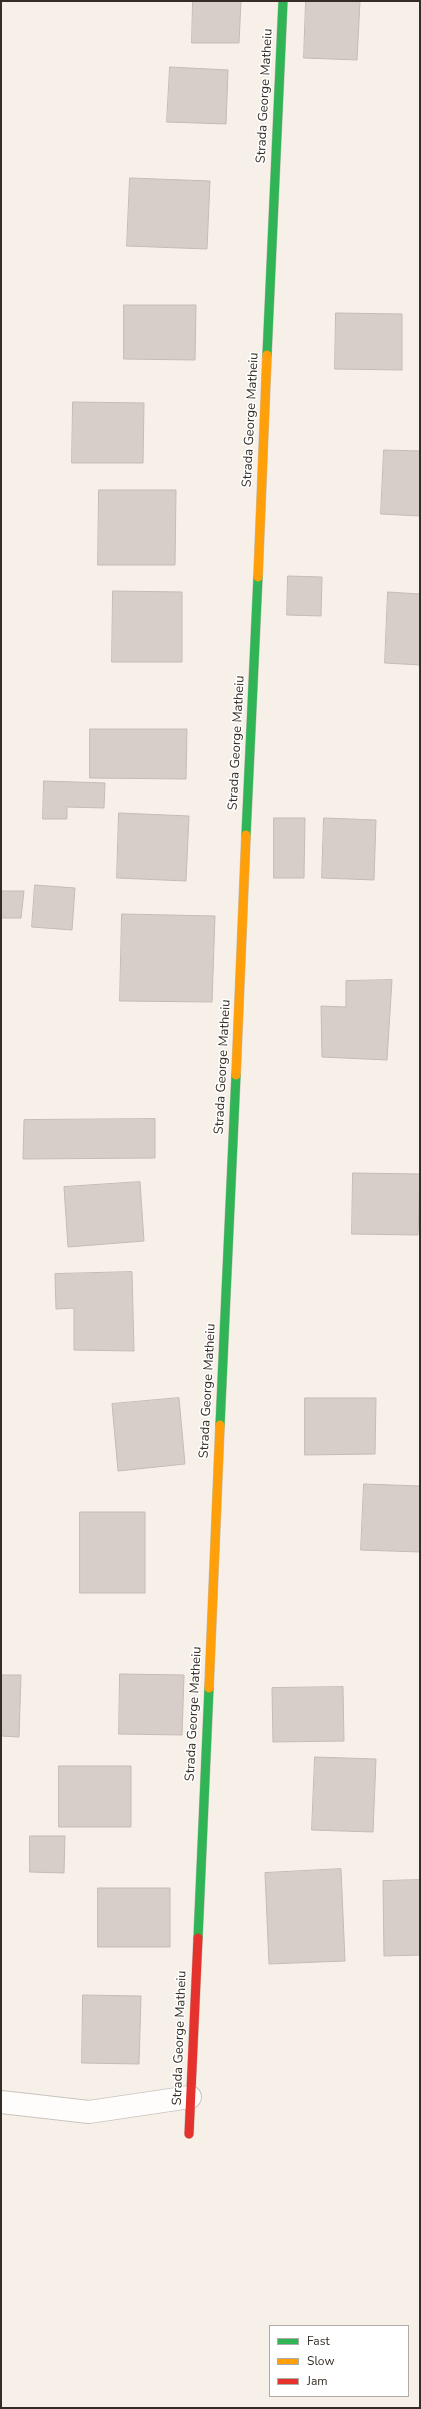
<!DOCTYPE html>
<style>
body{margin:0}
#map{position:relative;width:421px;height:2409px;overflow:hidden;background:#f7f0e9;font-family:"Nunito Sans",sans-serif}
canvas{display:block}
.frame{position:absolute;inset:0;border:2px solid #352d25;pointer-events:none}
.legend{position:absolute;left:269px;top:2325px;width:140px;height:72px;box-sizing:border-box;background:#fff;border:1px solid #aeaba8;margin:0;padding:5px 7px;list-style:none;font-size:12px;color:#352d25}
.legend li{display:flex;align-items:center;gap:8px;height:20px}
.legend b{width:20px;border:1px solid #aeaba8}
</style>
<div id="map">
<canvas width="421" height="2409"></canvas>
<div class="frame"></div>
<ul class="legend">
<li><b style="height:5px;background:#30b455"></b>Fast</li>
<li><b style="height:5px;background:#ff9f0a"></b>Slow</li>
<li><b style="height:5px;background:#e5322d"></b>Jam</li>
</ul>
</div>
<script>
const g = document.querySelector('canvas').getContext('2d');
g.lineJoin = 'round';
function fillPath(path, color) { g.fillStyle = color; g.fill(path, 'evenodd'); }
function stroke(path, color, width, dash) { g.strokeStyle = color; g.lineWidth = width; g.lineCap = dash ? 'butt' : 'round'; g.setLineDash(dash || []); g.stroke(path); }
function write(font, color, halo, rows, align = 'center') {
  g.font = font + ' "Nunito Sans",sans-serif'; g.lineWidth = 3; g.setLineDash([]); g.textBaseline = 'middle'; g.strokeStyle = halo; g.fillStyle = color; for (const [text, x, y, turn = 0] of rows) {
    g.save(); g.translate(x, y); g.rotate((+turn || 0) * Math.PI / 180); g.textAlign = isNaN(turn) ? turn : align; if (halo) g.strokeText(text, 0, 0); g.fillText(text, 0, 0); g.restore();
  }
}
const building = new Path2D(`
 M193 1H241L239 43H192Z
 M306 1H360L357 60 304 58Z
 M170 67 228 70 226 124 167 122Z
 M130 178 210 181 207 249 127 246Z
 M124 305H196L195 360 124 359Z
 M336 313 402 314V370L335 369Z
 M73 402 144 403 143 463H72Z
 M384 450 420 451V516L381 514Z
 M99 490H176L175 565H98Z
 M288 576 322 577 321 616 287 615Z
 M113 591 182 592V662H112Z
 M388 592 420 594V665L385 663Z
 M90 729H187L186 779 90 778Z
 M44 781 105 783 104 808 67 807V819H43Z
 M119 813 189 816 186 881 117 878Z
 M274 818H305L304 878H274Z
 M324 818 376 820 374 880 322 878Z
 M35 885 75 888 72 930 32 927Z
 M1 891H24L21 918H1Z
 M122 914 215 916 212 1002 120 1001Z
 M392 980 387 1060 322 1057 321 1006 346 1007V981Z
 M155 1119V1158L23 1159 24 1120Z
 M353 1173 420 1174 418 1235 352 1234Z
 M140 1182 144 1241 68 1247 64 1187Z
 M132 1272 134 1351 74 1350V1308L56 1309 55 1274Z
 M179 1398 185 1464 118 1471 112 1404Z
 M305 1398H376L375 1454 305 1455Z
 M364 1484 420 1486V1552L361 1550Z
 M80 1512H145V1593H80Z
 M120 1674 184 1675 182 1735 119 1734Z
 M1 1675H21L19 1737 1 1736Z
 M343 1687 344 1741 273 1742 272 1688Z
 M315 1757 376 1759 373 1832 312 1830Z
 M59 1766H131V1827H59Z
 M30 1836H65L64 1873 30 1872Z
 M341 1869 345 1961 269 1964 265 1873Z
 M420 1880V1955L384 1956 383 1881Z
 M98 1888H170V1947H98Z
 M83 1995 141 1996 139 2064 82 2063Z`);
fillPath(building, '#d7cec9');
stroke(building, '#c4bbb7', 1);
const street = new Path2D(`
 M1 2102 89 2112 190 2097`);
const fast = new Path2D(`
 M267 355 283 1
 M246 835 258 577
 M220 1425 236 1075
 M198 1938 209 1688`);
const slow = new Path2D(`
 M258 577 267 355
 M236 1075 246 835
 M209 1688 220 1425`);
const jam = new Path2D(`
 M189 2134 198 1938`);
stroke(street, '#cac3bc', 24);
stroke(fast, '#cac3bc', 10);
stroke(slow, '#cac3bc', 10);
stroke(jam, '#cac3bc', 10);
stroke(street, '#fefdfc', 22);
stroke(fast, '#30b455', 9);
stroke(slow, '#ff9f0a', 9);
stroke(jam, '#e5322d', 9);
write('13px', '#352d25', '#fff', [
 ["Strada George Matheiu",265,96,-87],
 ["Strada George Matheiu",251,420,-87],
 ["Strada George Matheiu",237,743,-87],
 ["Strada George Matheiu",223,1067,-87],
 ["Strada George Matheiu",208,1391,-87],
 ["Strada George Matheiu",194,1714,-87],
 ["Strada George Matheiu",180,2038,-88]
]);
</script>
